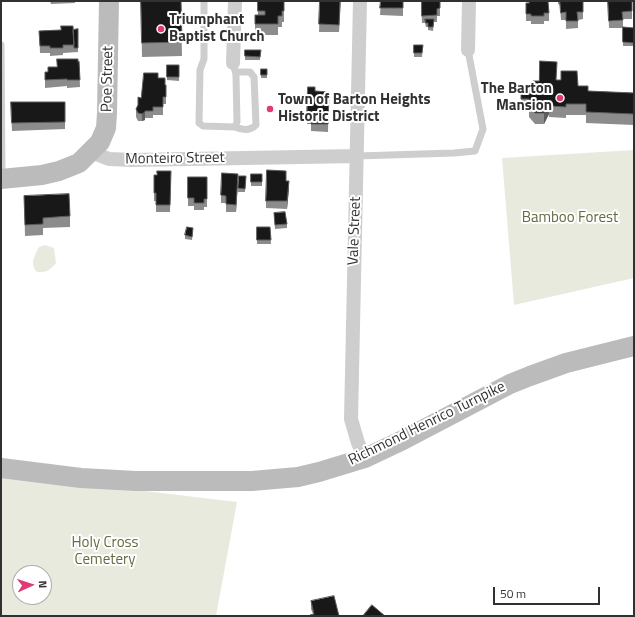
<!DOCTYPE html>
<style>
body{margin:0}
#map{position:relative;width:635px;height:617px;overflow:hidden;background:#fff;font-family:"Titillium Web",sans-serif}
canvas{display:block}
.frame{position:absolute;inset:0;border:2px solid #313131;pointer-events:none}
.north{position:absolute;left:12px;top:565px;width:40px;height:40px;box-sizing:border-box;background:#fff;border:1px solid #adadad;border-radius:50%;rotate:87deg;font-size:11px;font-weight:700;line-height:16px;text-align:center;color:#313131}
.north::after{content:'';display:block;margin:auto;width:14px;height:18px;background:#e03b78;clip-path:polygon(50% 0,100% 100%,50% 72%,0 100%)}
.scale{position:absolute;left:493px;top:587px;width:107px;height:18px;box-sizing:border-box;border:2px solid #313131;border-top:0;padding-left:5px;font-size:12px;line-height:14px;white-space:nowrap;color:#313131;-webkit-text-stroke:3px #fff;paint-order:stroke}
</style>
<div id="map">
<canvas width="635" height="617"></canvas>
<div class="frame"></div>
<div class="north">N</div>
<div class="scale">50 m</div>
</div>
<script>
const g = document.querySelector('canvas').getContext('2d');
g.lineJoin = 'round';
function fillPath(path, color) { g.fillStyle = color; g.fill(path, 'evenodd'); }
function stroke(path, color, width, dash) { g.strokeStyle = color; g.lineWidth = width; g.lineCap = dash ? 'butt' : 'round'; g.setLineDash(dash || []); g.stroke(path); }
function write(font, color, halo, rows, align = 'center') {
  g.font = font + ' "Titillium Web",sans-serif'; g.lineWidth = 4; g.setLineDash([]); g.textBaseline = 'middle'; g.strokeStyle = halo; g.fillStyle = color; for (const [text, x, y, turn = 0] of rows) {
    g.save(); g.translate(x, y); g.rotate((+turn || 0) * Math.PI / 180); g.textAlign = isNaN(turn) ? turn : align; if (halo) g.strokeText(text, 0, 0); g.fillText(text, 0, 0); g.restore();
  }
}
fillPath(new Path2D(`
 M634 150V278L514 305 502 158Z
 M45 245 54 248 56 263C50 270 46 273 37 272 29 264 35 255 39 247Z
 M1 474 237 502 216 616H1ZM20 573H44V597H20Z`), '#e8eadd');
stroke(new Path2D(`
 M204 1V59L200 70 199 123 203 126 235 127 237 122 236 75 233 63
 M1 45 2 177
 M235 127C242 130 250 131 256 125L254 77 250 72H236
 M357 156 454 153 475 151 483 129 468 50`), '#cecece', 7);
stroke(new Path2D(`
 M360 1 351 419 358 443 365 458
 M468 50 469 1
 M233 63 235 1
 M91 152 109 159 133 160 357 156`), '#cecece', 14);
stroke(new Path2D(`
 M1 179 42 175 59 171 79 163 100 142 106 128 107 113 109 1
 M1 468 81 478 136 481H252L298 477 319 472 365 458 403 440 510 384 530 376 566 363 634 346`), '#bbb', 20);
fillPath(new Path2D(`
 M50 1H75V3L51 4Z
 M141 1H192L181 2 182 56 142 57Z
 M257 1H284V22H282V27H278V35H255V15H258Z
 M320 1H341L339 32H319Z
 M381 1H403V16L380 15Z
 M421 1H440V16H437V22H434L433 31 428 30V27H426L425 23H422Z
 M558 1H583V19L578 20V28L566 29V20H561L560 5 558 4Z
 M608 1H632V19H623V28H609Z
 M526 3H528L549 13V21H544V24H531V21H526Z
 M623 27 634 28V46H623Z
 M78 29V52L63 53V55L50 56V53H40L39 31Z
 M414 45H423L422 57H414Z
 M245 50H261L260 60H245Z
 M79 61 80 87 67 88V86L45 88V72H48L57 67Z
 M167 65H179V81L167 80Z
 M261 69H267V78H261Z
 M158 78 165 85 166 92V104H163V115H153V118H145V120L142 121H138L136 117V109L141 98Z
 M556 80 578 86 588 91 634 93V125L586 123V115H566V118L549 117V114L544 124H535L529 117V110L521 109V87H533L539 81Z
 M308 87 315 91 329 92 328 132 311 131V124H307Z
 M11 102H65V129L12 131Z
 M251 174H262V186H251Z
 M154 175 171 178 170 212H156V201H154Z
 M239 176H246L245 192H238Z
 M188 177H207V207H204V210H194V206H188Z
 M238 181 236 212H226V203H221V195Z
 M286 181 289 188 287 209 266 208V201Z
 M24 196 70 216V227L43 228V235L25 236Z
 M274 213 287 224V228L275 229Z
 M257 227H270L271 244H257Z
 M193 232 192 240 185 239V235Z
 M311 601 339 616H310V615L313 614 311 609Z`), '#8c8c8c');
fillPath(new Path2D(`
 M549 103V114L544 124V113Z
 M145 112V120L142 121V114Z
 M238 174V181L236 212V205Z
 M289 181V188L287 209V201Z`), '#5d5d5d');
const building = new Path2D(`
 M141 1H181L182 42 142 43Z
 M258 1H284V11H282V16H278V24H255V15H265V11H258Z
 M320 1H340L339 25 319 24Z
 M381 1H403V8H380Z
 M422 1H440V8L437 9V15L422 16Z
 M529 1H548L549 13H544V16H531V14H526V3H529Z
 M560 1H583V12H577L578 21H566V12L561 13Z
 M608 1H632V11L622 12 623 20 609 21Z
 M425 19H434L433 27H428V23H426Z
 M61 26H73L74 45H63V48H50V46H40L39 31 61 30Z
 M623 27 634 28V43L623 42Z
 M78 29V48H74L73 30Z
 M414 45H423L422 53H414Z
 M245 50H261L260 57 245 56Z
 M57 59H78V62L79 61 80 80H67V79L45 80V72H48V67H57Z
 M540 61 557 62 556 80H561V71H577L578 86H588V91L634 93V114L586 112V104H566V107L549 106V103L544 113H535L529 106V99H521V87H533V81H539Z
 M167 65H179V77H167Z
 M261 69H267V75H261Z
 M144 73H158V78H165V85H166V97H163V107H153V111H145V112L142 114 138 113 136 109 138 105V97L141 98Z
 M308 87H315V91L329 92 328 124H311V116H307Z
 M11 102H65V122L12 123Z
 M267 170 286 171V181H289L287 201H266Z
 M157 171H171L170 205H156V193H154V175H157Z
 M222 173 238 174 236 205 226 204V196L221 195Z
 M251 174H262V182H251Z
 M239 176H246L245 189 238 188Z
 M188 177H207V199H204V203H194V198H188Z
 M69 194 70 216 43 218V224L25 225 24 196Z
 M285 212 287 224 275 225 274 213Z
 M187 227 193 228 192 237 185 235Z
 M257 227H270L271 240H257Z
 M334 596 339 616H311L310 615 314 614 311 601Z
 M372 605 385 616H363Z`);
fillPath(building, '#181818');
stroke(building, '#5d5d5d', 1);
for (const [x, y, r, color] of [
 [161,29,4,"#e03b78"],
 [560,98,4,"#e03b78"],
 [270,109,4,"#e03b78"]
]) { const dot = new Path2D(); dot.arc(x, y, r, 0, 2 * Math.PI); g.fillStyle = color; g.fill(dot); stroke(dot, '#fff', 1.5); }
write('bold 15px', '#313131', '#fff', [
 ["Triumphant",169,20],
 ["Baptist Church",169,37],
 ["The Barton",552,89,"right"],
 ["Mansion",552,106,"right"],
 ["Town of Barton Heights",278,100],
 ["Historic District",278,117]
], 'left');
write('15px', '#313131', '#fff', [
 ["Poe Street",108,79,-89],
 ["Monteiro Street",175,159,-1],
 ["Vale Street",355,231,-88],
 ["Richmond Henrico Turnpike",427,424,-26]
]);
write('15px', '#616c3f', '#fff', [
 ["Bamboo Forest",570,218],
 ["Holy Cross",105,543],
 ["Cemetery",105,560]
]);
</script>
